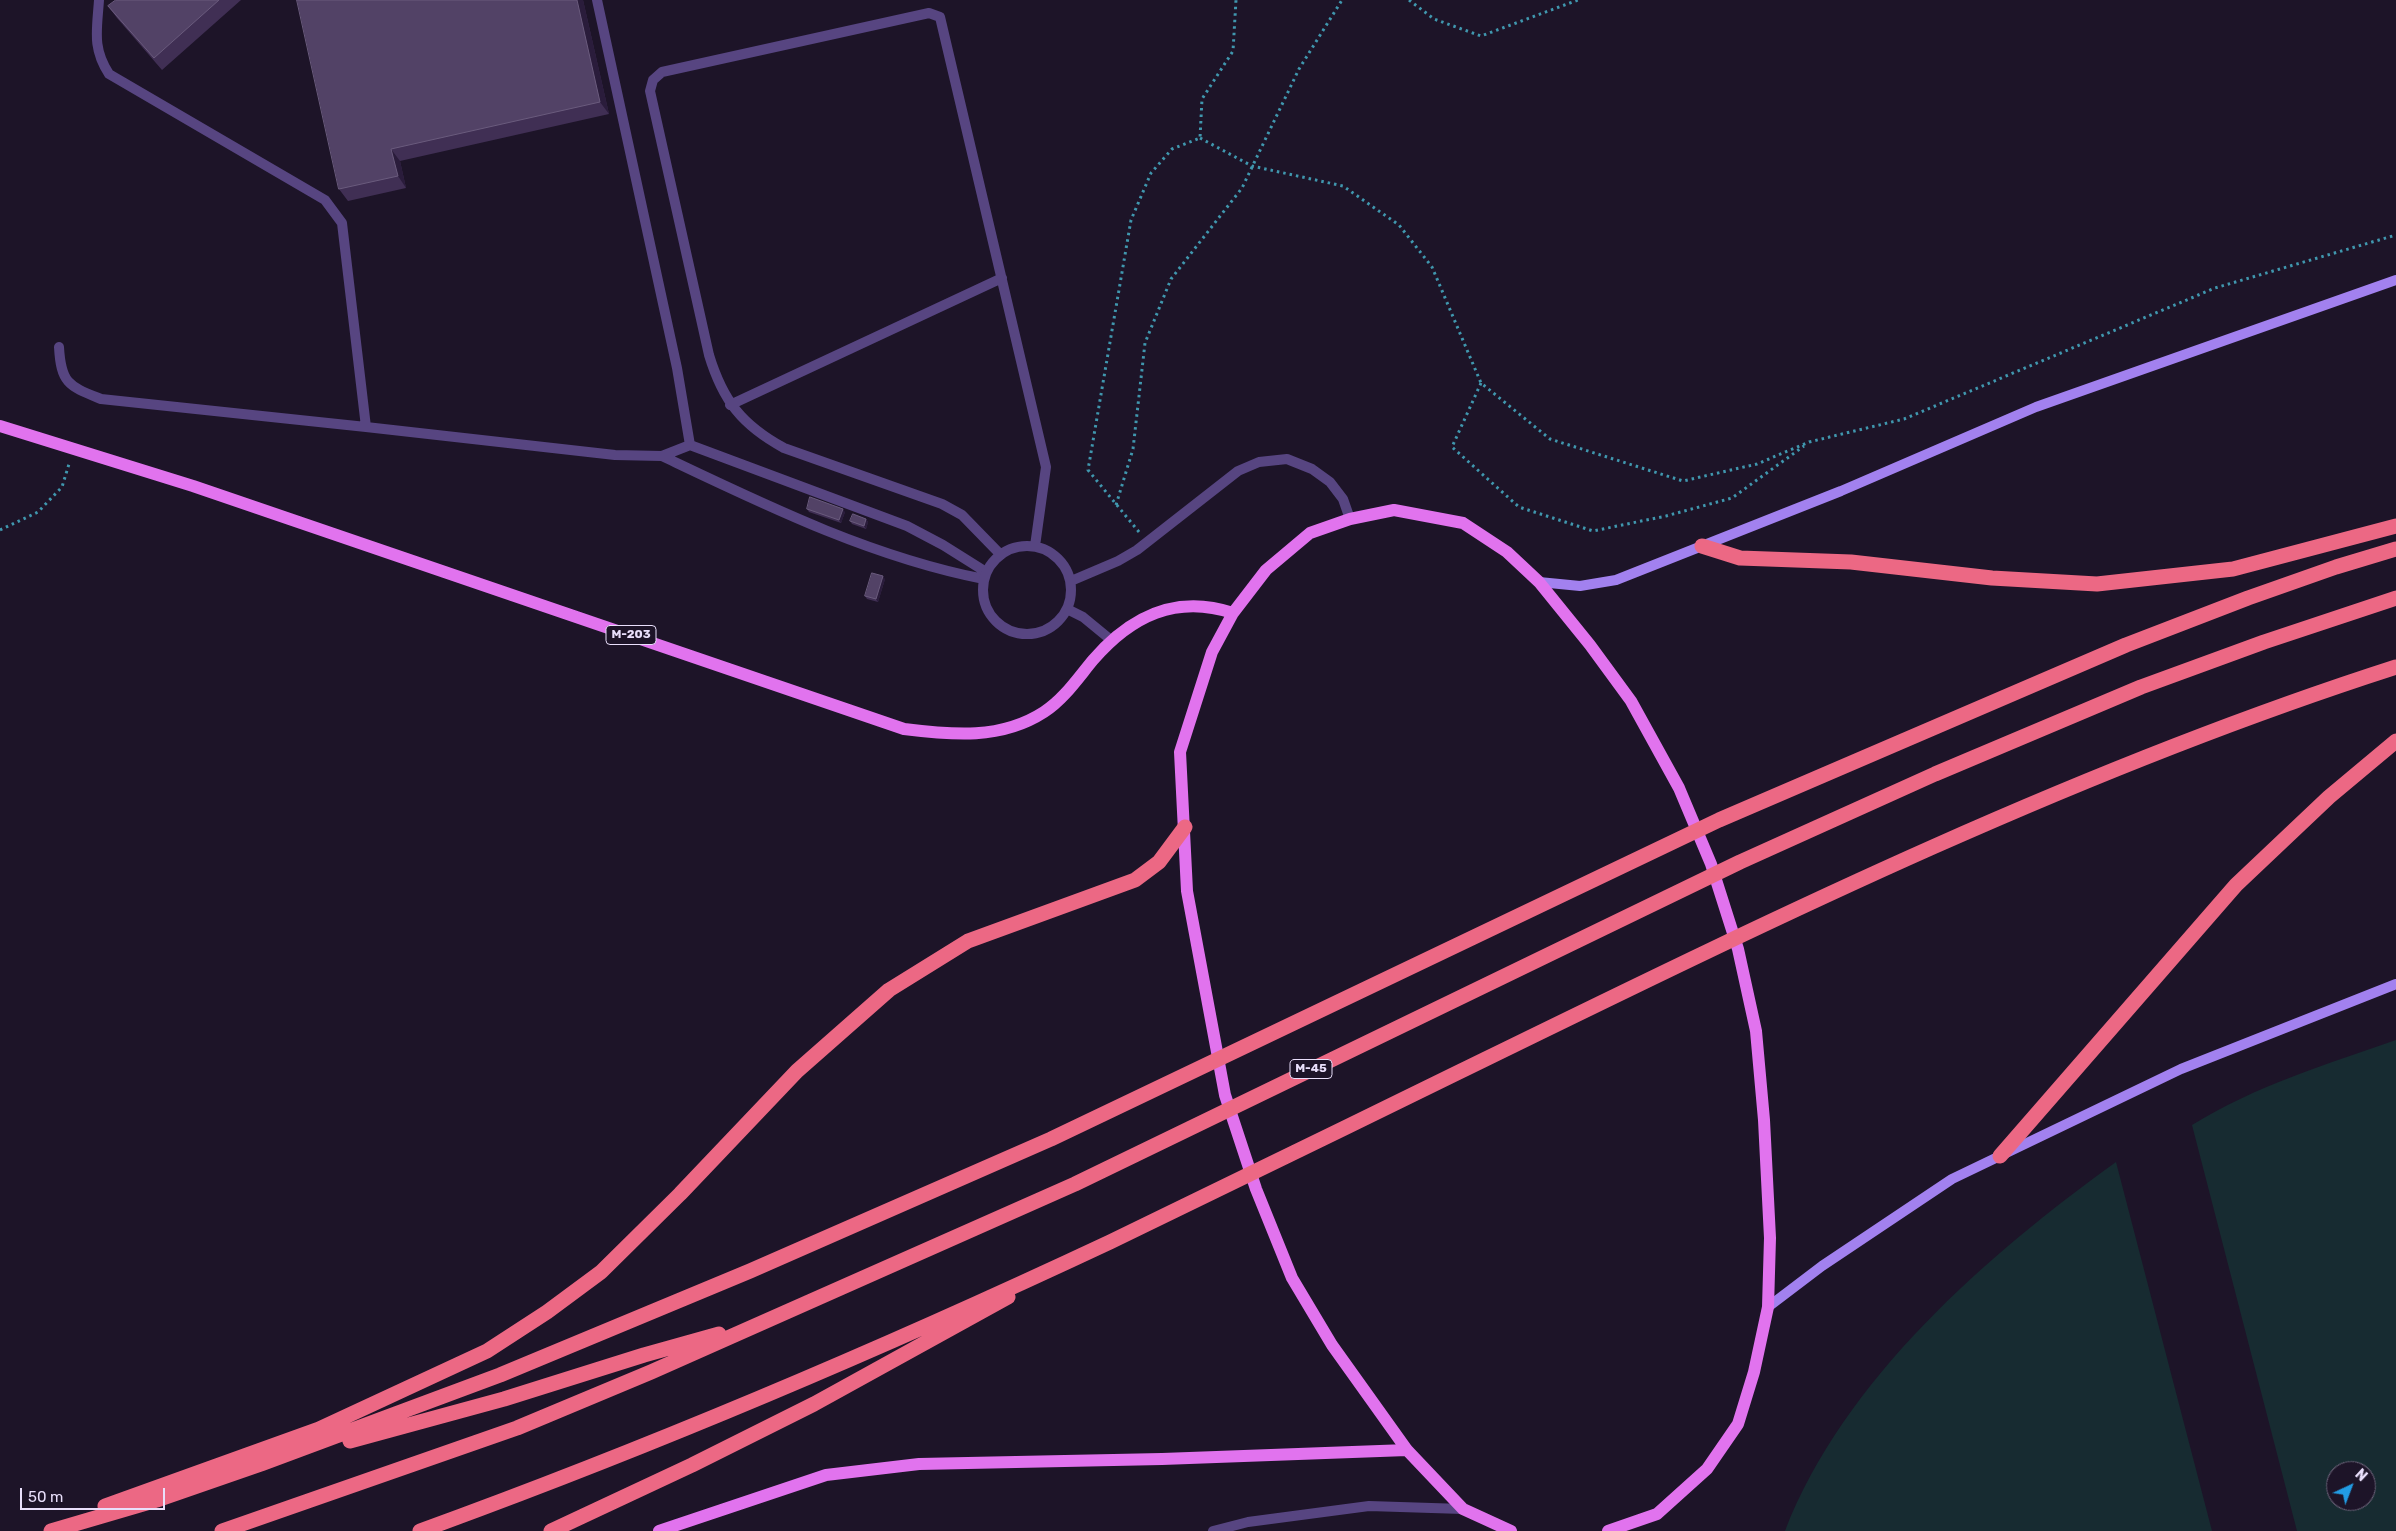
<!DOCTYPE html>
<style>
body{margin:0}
#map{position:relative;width:2396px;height:1531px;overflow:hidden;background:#1d1428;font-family:Rubik,sans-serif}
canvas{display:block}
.north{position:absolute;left:2326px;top:1461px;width:50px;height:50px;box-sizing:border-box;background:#1d1428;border:1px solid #6f657c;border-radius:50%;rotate:43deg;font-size:14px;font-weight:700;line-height:20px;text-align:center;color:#e9dffb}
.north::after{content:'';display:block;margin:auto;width:18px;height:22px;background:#229ce4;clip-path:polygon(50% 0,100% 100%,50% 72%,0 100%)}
.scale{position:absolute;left:20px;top:1488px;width:145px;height:22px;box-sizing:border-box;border:2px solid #e9dffb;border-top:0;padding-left:6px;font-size:15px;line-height:18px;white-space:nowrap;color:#e9dffb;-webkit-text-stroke:4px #1d1428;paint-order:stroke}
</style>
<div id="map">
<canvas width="2396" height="1531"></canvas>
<div class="north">N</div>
<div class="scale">50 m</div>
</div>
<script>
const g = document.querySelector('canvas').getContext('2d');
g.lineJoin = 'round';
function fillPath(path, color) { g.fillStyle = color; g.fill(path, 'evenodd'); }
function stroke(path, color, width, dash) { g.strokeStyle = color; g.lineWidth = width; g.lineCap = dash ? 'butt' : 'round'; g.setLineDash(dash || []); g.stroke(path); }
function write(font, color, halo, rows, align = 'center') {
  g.font = font + ' Rubik,sans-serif'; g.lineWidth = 5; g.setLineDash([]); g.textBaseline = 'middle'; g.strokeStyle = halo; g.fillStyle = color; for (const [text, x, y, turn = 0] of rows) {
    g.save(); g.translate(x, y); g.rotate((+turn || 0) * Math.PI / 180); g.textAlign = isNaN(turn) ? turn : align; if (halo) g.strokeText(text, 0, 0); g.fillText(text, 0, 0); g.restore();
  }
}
fillPath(new Path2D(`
 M2396 1040V1531H2297L2192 1125C2255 1086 2327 1064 2396 1040ZM2336 1471H2366V1501H2336Z
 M2116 1162 2212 1531H1785C1844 1379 1987 1255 2116 1162Z`), '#172b31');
stroke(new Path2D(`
 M1409 0 1434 19 1481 36 1578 0
 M1200 138 1252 166 1343 186 1399 225 1432 267 1481 383 1550 439 1683 481 1757 464 1809 442 1904 419 2215 288 2396 235
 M1481 383 1452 447 1519 507 1593 531 1666 516 1732 498 1804 446
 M1116 505 1133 449 1145 343 1171 279 1242 188 1299 69 1342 0
 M0 530 38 512 62 487 69 464
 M1139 532 1088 470 1131 220 1151 173 1172 149 1200 138 1202 99 1233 51 1236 0`), '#4097ae', 3, [2.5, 4]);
stroke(new Path2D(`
 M99 0C97 30 92 48 109 74L325 200 342 223 366 427 615 455 662 456 690 445 907 526 943 545 986 572
 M597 0 677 368 690 445
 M59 347C61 384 69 386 101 399L366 427
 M662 456C765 505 871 557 984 579`), '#574581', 10);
stroke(new Path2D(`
 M730 405 1002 278
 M983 590a44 44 0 1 1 88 0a44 44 0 1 1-88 0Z
 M1000 554 962 515 942 504 784 448C742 425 723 401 709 355L650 91 653 80 662 72 929 13 940 17 1046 467 1035 546
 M1071 581 1118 561 1137 550 1238 471 1259 462 1287 459 1312 469 1330 482 1343 499 1350 519
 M1067 609 1083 617 1111 640
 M1213 1531 1248 1522 1369 1506 1463 1509`), '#574581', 10);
stroke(new Path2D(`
 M1539 582 1580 586 1616 580 1841 491 2036 407 2396 280
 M1768 1307 1822 1266 1952 1179 2181 1069 2396 984`), '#a281ef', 10);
stroke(new Path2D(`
 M0 426 193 486 904 729C952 735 1001 740 1044 712 1064 699 1078 678 1093 660 1131 616 1176 594 1233 613
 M659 1531 826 1475 919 1464 1162 1459 1407 1450
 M1511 1531 1463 1509 1407 1450 1332 1345 1292 1278 1256 1189 1225 1095 1187 891 1180 752 1212 652 1233 613 1266 570 1310 533 1350 519 1394 510 1463 523 1507 552 1539 582 1590 645 1631 701 1679 788 1711 864 1738 949 1756 1031 1764 1120 1770 1238 1768 1307 1754 1372 1738 1424 1707 1469 1657 1514 1608 1531`), '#e173ee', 12);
stroke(new Path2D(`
 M1702 546 1740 558 1851 562 1992 578 2097 584 2233 569 2396 526
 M2000 1156 2236 885 2329 797 2396 741
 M350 1441 504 1399 644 1355 719 1334
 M105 1506 319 1429 487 1351 547 1312 601 1272 680 1194 797 1071 889 990 968 941 1135 880 1159 862 1185 827
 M51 1531 160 1499 261 1464 500 1375 750 1271 1051 1139 1719 820 2126 645 2248 598 2336 567 2396 549
 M222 1531 517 1428 651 1372 1075 1184 1740 862 1935 774 2141 687 2264 642 2396 598
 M420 1531C654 1446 884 1348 1110 1242 1227 1186 1344 1128 1461 1071 1766 922 2072 771 2396 667
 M551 1531 692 1465 814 1404 1008 1297`), '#ec6884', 15);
fillPath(new Path2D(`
 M116 0H241L162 70 117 18 108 6Z
 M583 0 609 114 400 161 406 188 348 201 339 189Z
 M807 509 845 512 841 523 809 512Z
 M866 519 868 522 866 529 852 524 850 521Z
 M885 579 878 602 867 599 865 596Z`), '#402f54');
fillPath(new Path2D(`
 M577 0H583L609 114 600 102Z
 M391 149 400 161 406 188 398 176Z
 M843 509 845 512 841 523 839 520Z
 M866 519 868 522 866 529 864 526Z
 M883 576 885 579 878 602 876 599Z`), '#2a1c3b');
const building = new Path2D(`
 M116 0H219L154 58 108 6Z
 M297 0H577L600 102 391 149 398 176 339 189Z
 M810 497 843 509 839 520 807 509Z
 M853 514 866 519 864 526 850 521Z
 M872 573 883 576 876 599 865 596Z`);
fillPath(building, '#524266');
stroke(building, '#6a5b7d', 1);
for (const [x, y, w] of [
 [631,635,50],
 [1311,1069,42]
]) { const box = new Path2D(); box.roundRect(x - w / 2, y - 9.5, w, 19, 4); g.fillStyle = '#1d1428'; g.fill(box); stroke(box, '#e9dffb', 1); }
write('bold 12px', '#e9dffb', null, [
 ["M-203",631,635],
 ["M-45",1311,1069]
]);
</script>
